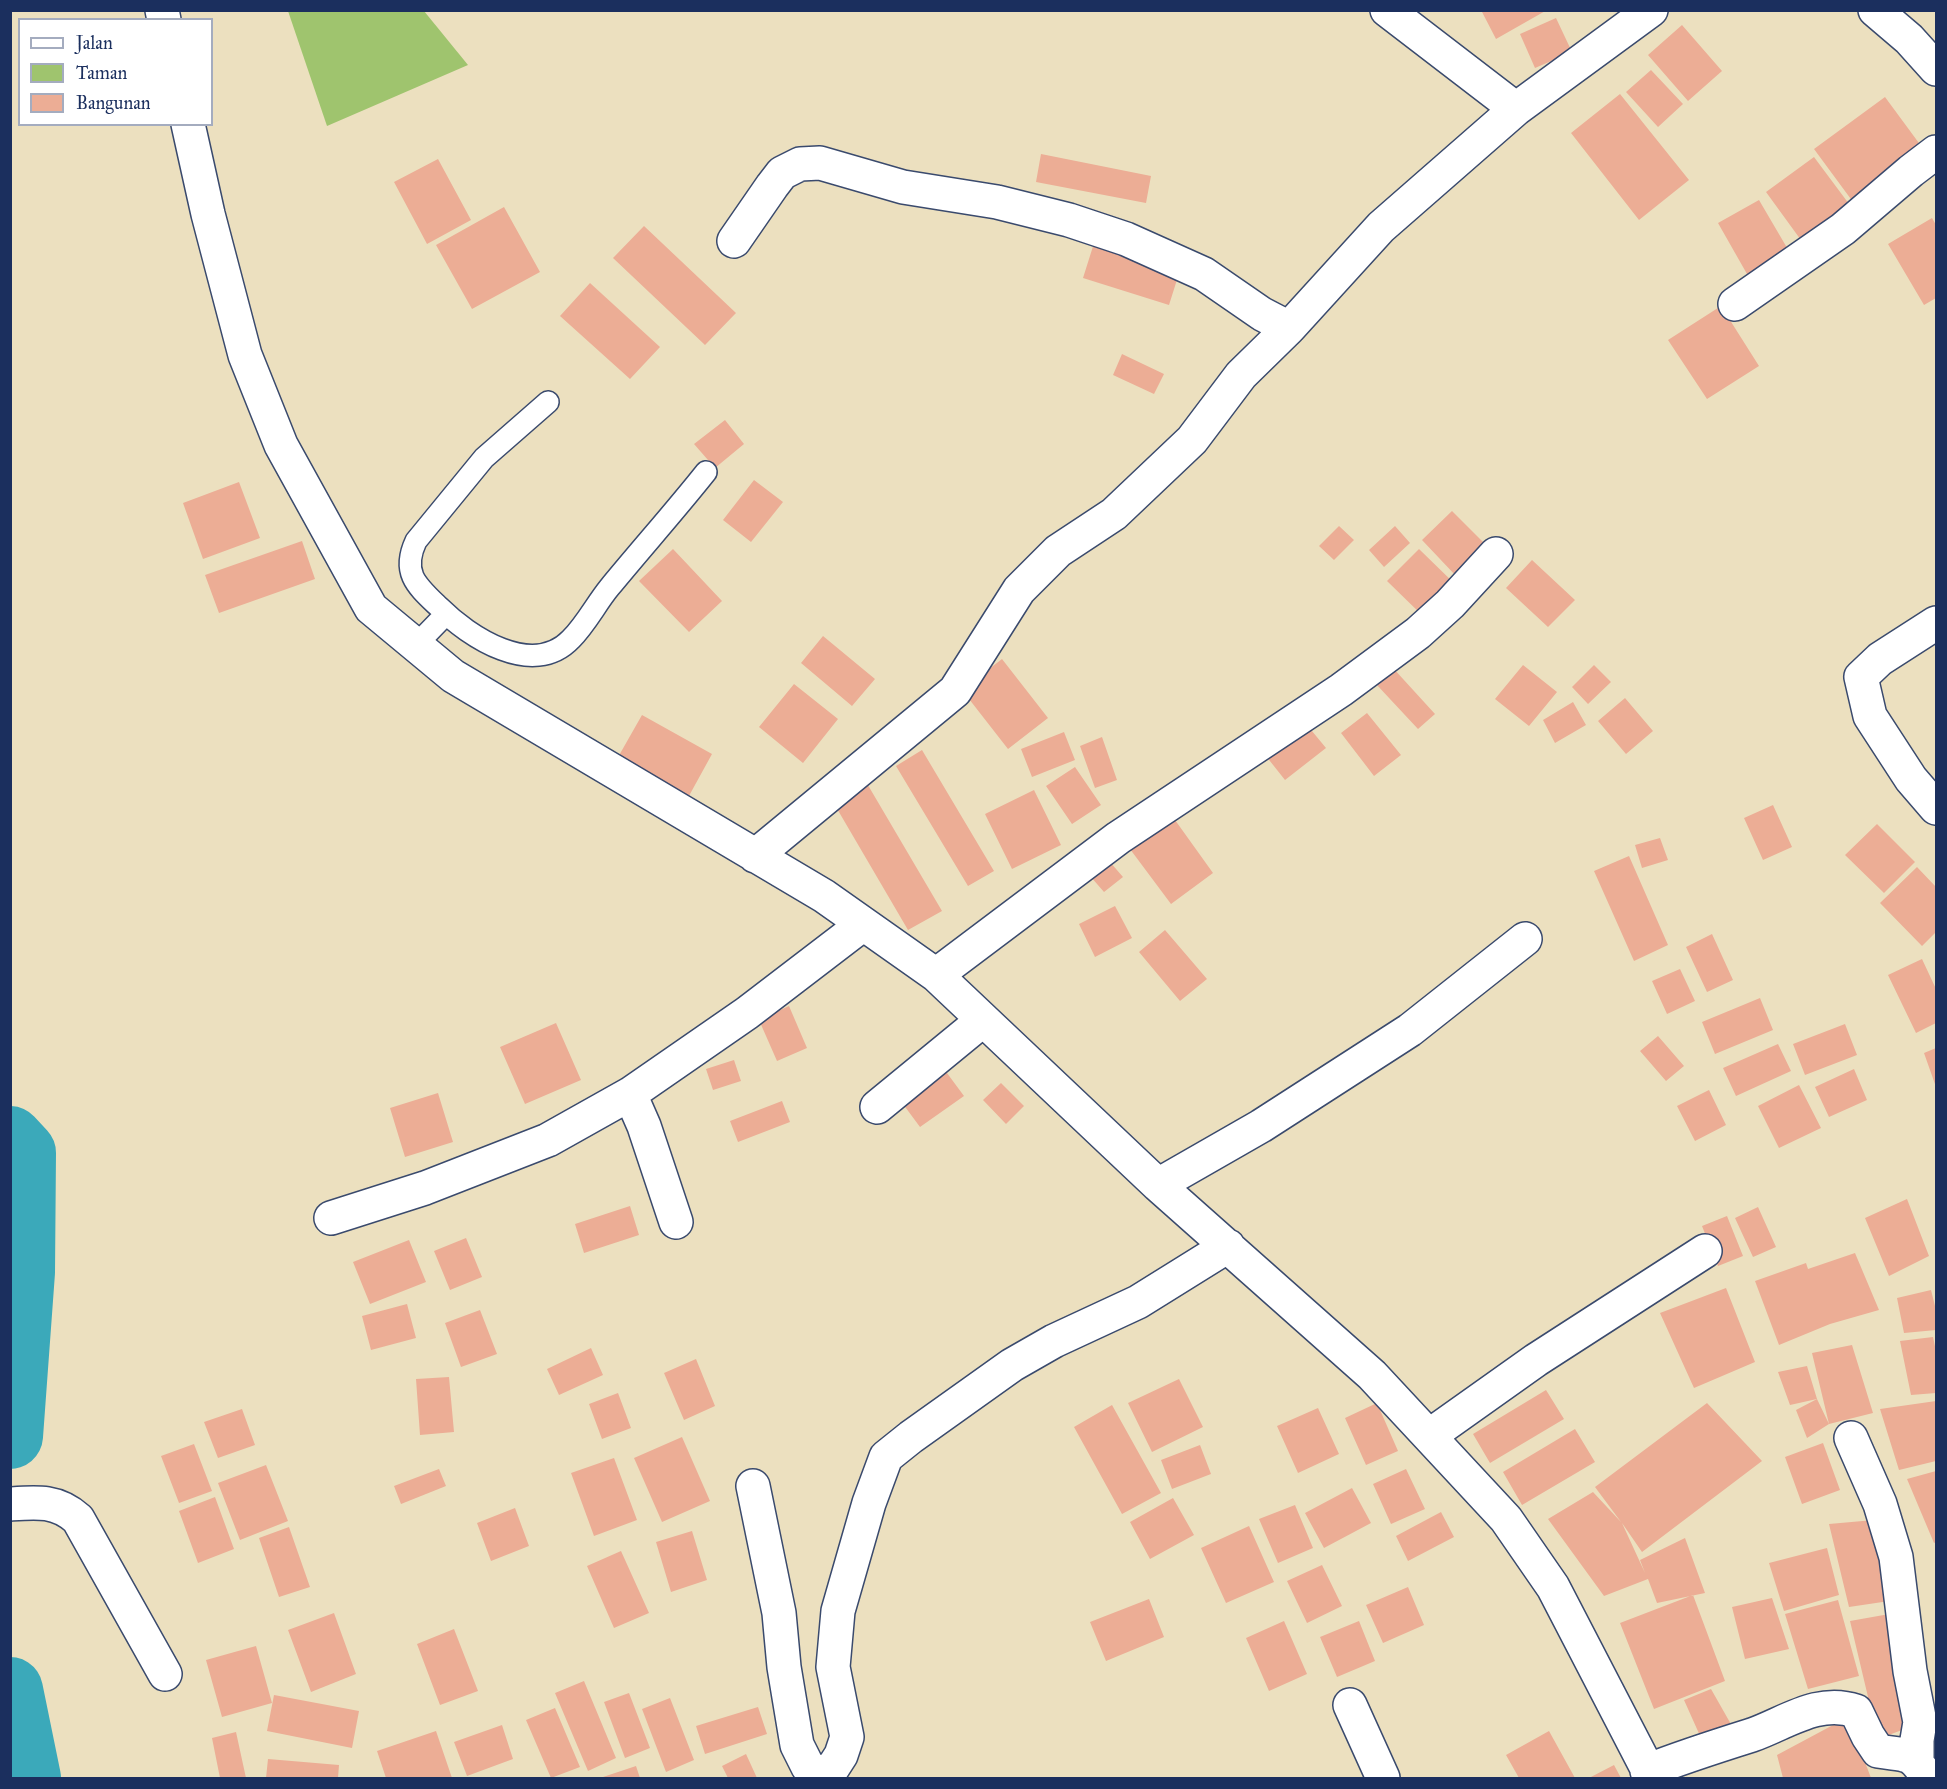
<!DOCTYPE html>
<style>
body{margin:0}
#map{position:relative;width:1947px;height:1789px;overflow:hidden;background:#ece0bf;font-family:"IM FELL Great Primer",serif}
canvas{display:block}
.frame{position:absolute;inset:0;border:12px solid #1b2f5e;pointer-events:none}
.legend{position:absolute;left:18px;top:18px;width:195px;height:108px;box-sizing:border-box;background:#fff;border:2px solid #a4acbf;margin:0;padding:8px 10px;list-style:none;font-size:18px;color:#1b2f5e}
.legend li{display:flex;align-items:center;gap:12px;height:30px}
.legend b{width:30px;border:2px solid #a4acbf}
</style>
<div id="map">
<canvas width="1947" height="1789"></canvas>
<div class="frame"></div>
<ul class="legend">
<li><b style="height:8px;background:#fff"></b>Jalan</li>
<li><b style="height:16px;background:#9fc46e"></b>Taman</li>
<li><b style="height:16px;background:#ecad95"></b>Bangunan</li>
</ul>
</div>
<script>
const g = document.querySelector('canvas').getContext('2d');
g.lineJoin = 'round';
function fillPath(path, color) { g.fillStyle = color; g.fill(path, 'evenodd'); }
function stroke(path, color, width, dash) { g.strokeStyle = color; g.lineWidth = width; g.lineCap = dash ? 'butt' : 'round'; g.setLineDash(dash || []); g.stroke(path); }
fillPath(new Path2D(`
 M288 11H424L468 65 327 126Z`), '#9fc46e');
stroke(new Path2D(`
 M10 1139 23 1153 22 1272 10 1436
 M10 1690 28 1778`), '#3ba9ba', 66);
fillPath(new Path2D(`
 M1481 10H1547L1496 39Z
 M1556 18 1572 52 1535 68 1520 34Z
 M1682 25 1722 71 1688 101 1648 55Z
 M1651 70 1683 104 1658 127 1626 92Z
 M1620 94 1689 180 1639 220 1571 133Z
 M1885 97 1927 154 1856 206 1814 149Z
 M1041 154 1151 176 1146 203 1036 182Z
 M1814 157 1855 212 1806 247 1766 192Z
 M438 159 471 220 427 244 394 182Z
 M1759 200 1793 258 1751 281 1718 223Z
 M504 207 540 272 472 309 436 245Z
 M1932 218 1936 225V298L1924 305 1888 244Z
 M644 226 736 313 705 345 613 258Z
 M1095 240 1181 267 1169 305 1083 278Z
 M590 283 660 347 630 379 560 316Z
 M1721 306 1759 366 1707 399 1668 340Z
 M1122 354 1164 374 1154 394 1113 375Z
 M725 420 744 444 715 468 694 444Z
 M754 480 783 502 751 542 723 520Z
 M239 482 260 538 203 559 183 503Z
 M1452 511 1488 547 1457 577 1422 540Z
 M1339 526 1354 540 1334 560 1319 546Z
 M1395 526 1410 543 1384 567 1369 550Z
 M302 541 315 579 219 613 205 575Z
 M673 549 722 601 689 632 639 581Z
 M1419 549 1458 587 1426 619 1387 581Z
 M1532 560 1575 600 1548 627 1506 588Z
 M823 636 875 679 852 706 801 663Z
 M1002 659 1048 718 1008 749 962 690Z
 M1523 665 1557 692 1529 726 1495 699Z
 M1594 665 1611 682 1588 704 1572 687Z
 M1393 668 1435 714 1418 729 1376 684Z
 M794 684 838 719 803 763 759 727Z
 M1625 698 1653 731 1626 754 1598 721Z
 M1573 702 1586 725 1555 743 1543 720Z
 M1367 713 1401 755 1374 776 1341 733Z
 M642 715 712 754 684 805 613 766Z
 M1302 719 1326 748 1285 780 1262 751Z
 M1064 732 1075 760 1032 777 1021 749Z
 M1102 737 1117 780 1095 788 1080 746Z
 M922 750 994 871 968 886 896 766Z
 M1075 767 1101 805 1072 824 1046 786Z
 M862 775 942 911 908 930 829 795Z
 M1034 790 1061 845 1012 869 985 814Z
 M1773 805 1792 847 1763 860 1744 818Z
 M1170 813 1213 873 1171 904 1127 845Z
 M1877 824 1915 862 1884 893 1845 855Z
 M1660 838 1668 860 1642 868 1635 845Z
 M1103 854 1123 877 1104 892 1084 869Z
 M1629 856 1668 945 1634 961 1594 871Z
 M1917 867 1936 887V932L1922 946 1880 903Z
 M1115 906 1132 938 1095 957 1079 924Z
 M1165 930 1207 979 1180 1001 1139 952Z
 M1712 934 1733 980 1707 992 1686 947Z
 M1922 959 1936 989V1023L1916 1033 1888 975Z
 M1680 969 1695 1001 1667 1014 1652 981Z
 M1760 998 1773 1030 1715 1054 1702 1022Z
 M789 1006 807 1048 777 1061 759 1020Z
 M556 1023 581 1080 525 1104 500 1047Z
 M1845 1024 1857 1055 1805 1075 1793 1044Z
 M1658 1036 1684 1066 1666 1081 1640 1051Z
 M1778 1044 1791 1071 1736 1096 1723 1068Z
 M1936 1048V1087L1924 1053Z
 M734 1060 741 1081 713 1090 706 1069Z
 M944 1069 964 1096 920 1127 900 1100Z
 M1854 1069 1867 1100 1829 1117 1815 1087Z
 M1001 1083 1024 1106 1006 1124 983 1100Z
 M1799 1085 1821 1128 1779 1148 1758 1106Z
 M1709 1090 1726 1125 1695 1141 1677 1106Z
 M438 1093 453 1142 405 1157 390 1108Z
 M782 1101 790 1122 738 1142 730 1121Z
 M1907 1199 1929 1256 1889 1276 1865 1218Z
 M630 1206 639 1235 584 1253 575 1224Z
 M1758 1207 1776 1247 1753 1257 1735 1218Z
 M1727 1216 1743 1256 1718 1266 1702 1226Z
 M466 1238 482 1277 450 1290 434 1251Z
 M409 1240 426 1282 370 1304 353 1262Z
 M1855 1253 1879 1310 1830 1324 1779 1345 1755 1281 1806 1263 1808 1269Z
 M1726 1288 1755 1362 1694 1388 1660 1313Z
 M1931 1290 1936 1310V1330L1904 1333 1897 1298Z
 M407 1304 416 1338 371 1350 362 1316Z
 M480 1310 497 1354 461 1367 445 1323Z
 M1933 1337 1936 1351V1393L1911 1395 1900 1341Z
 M1852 1345 1873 1413 1829 1424 1812 1353Z
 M591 1348 603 1375 559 1395 547 1369Z
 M696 1359 715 1406 684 1420 664 1373Z
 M1807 1366 1817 1399 1790 1405 1778 1372Z
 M449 1377 454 1432 420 1435 416 1379Z
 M1179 1379 1203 1427 1152 1452 1128 1403Z
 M1546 1390 1564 1419 1490 1463 1473 1434Z
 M618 1393 631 1428 602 1439 589 1404Z
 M1817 1399 1829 1424 1807 1438 1796 1410Z
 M1936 1401V1461L1899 1470 1880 1409Z
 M1377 1403 1398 1451 1366 1465 1345 1418Z
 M1707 1403 1762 1461 1642 1552 1622 1523 1645 1573 1640 1560 1685 1538 1705 1593 1657 1603 1648 1579 1604 1596 1548 1519 1593 1492 1621 1522 1595 1487Z
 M1112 1405 1161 1493 1122 1514 1074 1427Z
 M1318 1408 1339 1454 1298 1473 1277 1426Z
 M242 1409 255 1445 218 1458 204 1422Z
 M1575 1429 1595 1462 1522 1505 1503 1472Z
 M682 1437 710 1501 662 1522 634 1458Z
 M1823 1443 1840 1490 1802 1504 1785 1457Z
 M194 1444 212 1491 179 1503 161 1456Z
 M1200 1445 1211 1474 1172 1489 1161 1460Z
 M614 1458 637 1520 594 1536 571 1473Z
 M266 1465 288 1521 240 1540 218 1483Z
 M439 1469 446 1486 401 1504 394 1486Z
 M1406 1469 1425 1509 1391 1524 1373 1484Z
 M1936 1471V1542L1934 1543 1907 1479Z
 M1352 1488 1371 1523 1324 1548 1305 1513Z
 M215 1497 234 1549 198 1563 179 1511Z
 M1173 1498 1194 1535 1150 1559 1130 1522Z
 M1295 1505 1313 1548 1278 1563 1259 1519Z
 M515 1508 529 1546 491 1561 477 1523Z
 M1441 1512 1454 1537 1408 1561 1396 1536Z
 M1874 1520 1896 1600 1849 1607 1829 1524Z
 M1249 1526 1274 1582 1226 1603 1201 1548Z
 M289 1527 310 1587 279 1597 259 1538Z
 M692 1531 707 1580 671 1592 656 1542Z
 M1827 1548 1839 1595 1784 1611 1769 1563Z
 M621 1551 649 1613 614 1628 587 1566Z
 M1322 1565 1342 1606 1307 1623 1287 1581Z
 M1408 1587 1424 1625 1383 1643 1366 1605Z
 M1693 1595 1725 1681 1654 1709 1620 1623Z
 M1772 1598 1789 1649 1745 1659 1732 1607Z
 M1149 1599 1164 1637 1106 1661 1090 1622Z
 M1838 1600 1859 1676 1808 1689 1785 1614Z
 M334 1613 356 1674 311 1692 288 1630Z
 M1895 1613 1910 1727 1878 1739 1850 1621Z
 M1284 1621 1307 1674 1269 1691 1246 1638Z
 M1359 1621 1375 1661 1337 1677 1320 1637Z
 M454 1629 478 1691 440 1705 417 1644Z
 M256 1646 272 1703 222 1717 206 1660Z
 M584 1681 616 1758 588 1771 555 1693Z
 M1711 1689 1732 1726 1701 1738 1684 1700Z
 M629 1693 650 1748 625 1758 604 1702Z
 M274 1695 359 1711 352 1748 267 1731Z
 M670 1698 694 1760 666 1772 642 1709Z
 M758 1707 767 1734 705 1754 696 1726Z
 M555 1708 580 1767 551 1778 526 1720Z
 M1848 1717 1871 1778H1783L1777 1755Z
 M502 1725 513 1759 467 1776 454 1742Z
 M436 1731 452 1778H386L377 1751Z
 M1549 1731 1575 1778H1519L1506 1755Z
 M236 1732 246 1778H220L212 1738Z
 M746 1754 757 1778H728L722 1766Z
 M268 1759 339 1765 338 1778H266Z
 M1614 1765 1621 1778H1589Z
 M636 1766 640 1778H600Z`), '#ecad95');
const lane = new Path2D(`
 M548 402 484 458 416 541C401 573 417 586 439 607 469 637 533 679 571 639 586 624 596 604 609 588 641 549 675 511 706 472
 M415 646 446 614`);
const street = new Path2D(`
 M162 10 164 20
 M1387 10 1516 109
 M1875 10 1909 39 1936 69
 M188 124 208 214 245 355 281 445 371 608 453 676 824 896 936 975 1158 1185 1372 1375 1506 1519 1553 1587 1652 1778
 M734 241 772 186 782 173 800 164 820 163 903 187 997 202 1069 220 1126 239 1204 274 1262 314 1289 328
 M1735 304 1843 229 1911 171 1936 152
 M1936 623 1880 659 1861 677 1870 716 1911 779 1936 808
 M755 856 955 691 1019 590 1058 551 1114 514 1192 440 1241 375 1289 328 1381 227 1516 109 1651 10
 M936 975 1118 838 1341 690 1418 633 1450 604 1496 554
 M630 1094 644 1126 676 1222
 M877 1107 983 1020
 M1158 1185 1261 1126 1410 1030 1525 939
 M331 1218 425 1188 548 1140 630 1094 747 1013 862 925
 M1429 1436 1536 1360 1705 1251
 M1851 1438 1880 1504 1896 1557 1910 1671 1920 1722 1917 1740V1762
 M753 1486 779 1613 784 1667 797 1745 808 1767 817 1773 832 1769 841 1755 847 1737 833 1667 838 1611 869 1503 886 1457 911 1437 1012 1365 1054 1341 1138 1302 1228 1246
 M10 1504C37 1502 57 1500 78 1519L165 1674
 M1350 1705 1383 1778
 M1647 1771C1682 1757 1717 1746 1752 1735 1786 1723 1818 1698 1856 1711L1868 1736 1878 1751C1907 1756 1910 1750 1927 1777`);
stroke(lane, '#3a4a6d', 24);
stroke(street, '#3a4a6d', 36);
stroke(lane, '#fff', 21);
stroke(street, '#fff', 33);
</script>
